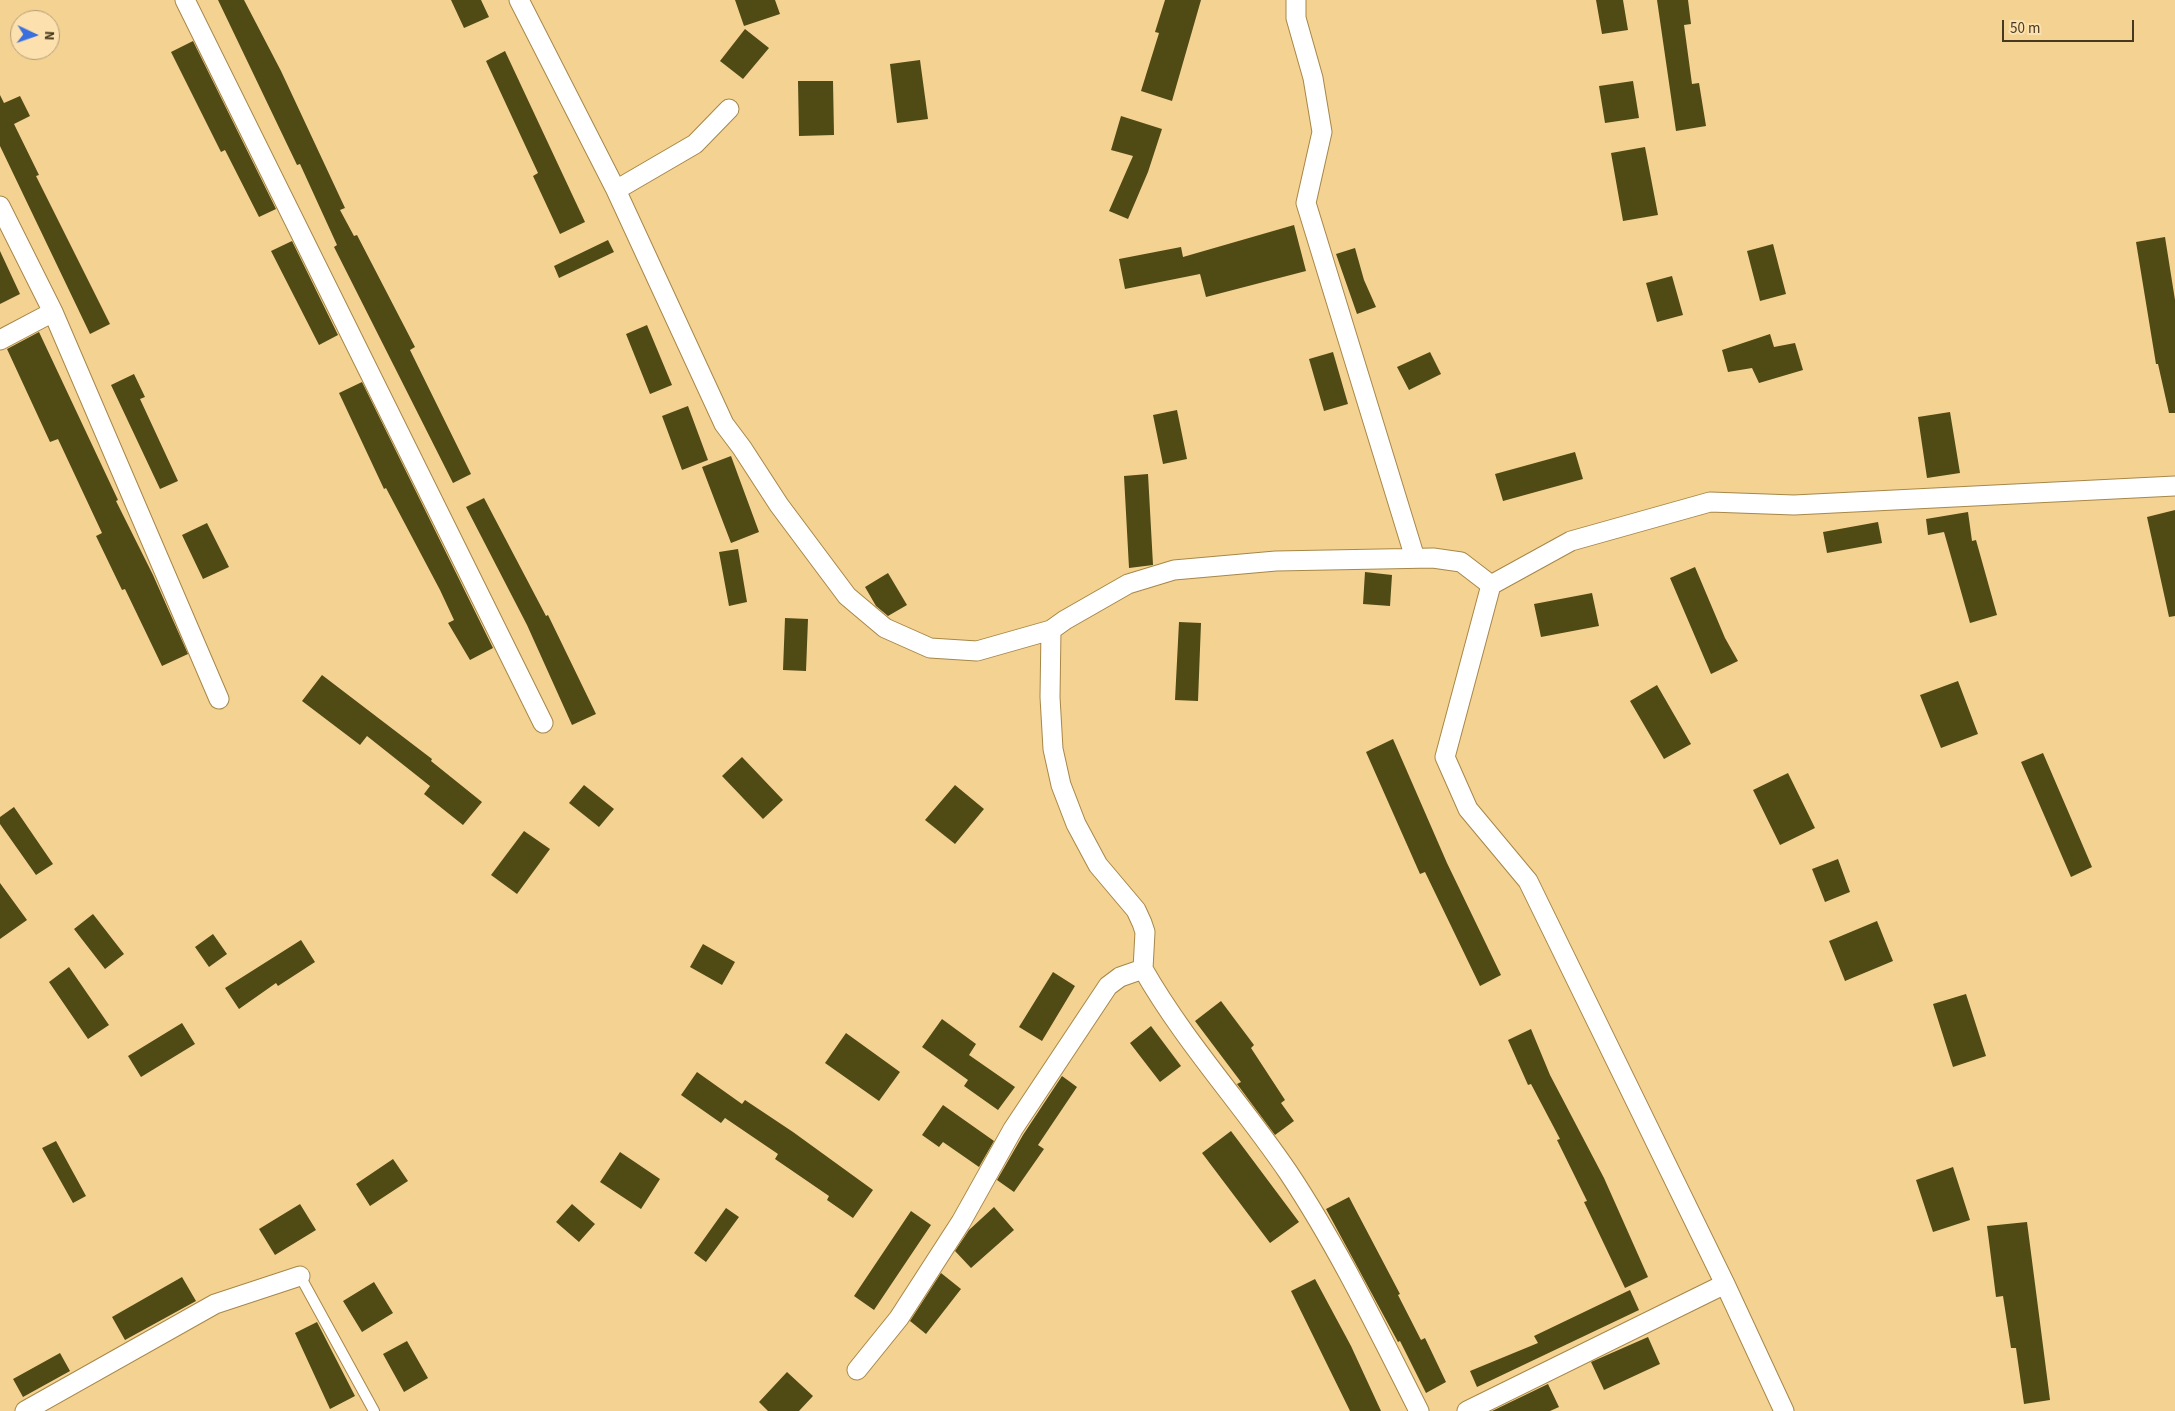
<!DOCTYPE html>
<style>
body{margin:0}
#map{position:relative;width:2175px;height:1411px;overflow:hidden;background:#f4d292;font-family:"Source Sans 3",sans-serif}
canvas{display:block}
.north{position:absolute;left:10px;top:10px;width:50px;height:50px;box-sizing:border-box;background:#fce1ae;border:1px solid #b49e75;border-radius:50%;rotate:93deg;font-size:14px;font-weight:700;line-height:20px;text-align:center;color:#47391f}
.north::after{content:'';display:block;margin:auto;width:18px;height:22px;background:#396fde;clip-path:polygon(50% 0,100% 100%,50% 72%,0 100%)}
.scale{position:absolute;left:2002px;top:20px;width:132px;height:22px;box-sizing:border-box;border:2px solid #47391f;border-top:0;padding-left:6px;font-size:15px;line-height:18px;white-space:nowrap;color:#47391f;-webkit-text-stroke:4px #fce1ae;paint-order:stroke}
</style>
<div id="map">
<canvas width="2175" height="1411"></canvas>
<div class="north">N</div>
<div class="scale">50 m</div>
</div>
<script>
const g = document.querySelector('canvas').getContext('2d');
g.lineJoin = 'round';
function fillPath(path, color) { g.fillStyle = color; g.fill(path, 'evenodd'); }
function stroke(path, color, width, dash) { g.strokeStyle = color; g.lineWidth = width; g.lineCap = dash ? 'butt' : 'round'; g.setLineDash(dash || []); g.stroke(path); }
fillPath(new Path2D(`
 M218 0H244L281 71 345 208 340 210 354 236 357 235 415 347 410 350 471 474 453 483 334 247 337 245 300 164 297 165Z
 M451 0H481L489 17 464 28Z
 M735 0H775L780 14 744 26Z
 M1165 0H1201L1172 101 1141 91 1159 33 1155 32Z
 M1596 0H1623L1628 30 1602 34Z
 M1657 0H1688L1691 24 1684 25 1692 84 1699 83 1706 126 1676 131Z
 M745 29 769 48 743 79 720 61Z
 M193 41 276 209 259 217 225 150 221 152 171 52Z
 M505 51 585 222 560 234 533 176 538 173 486 61Z
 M920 60 928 119 897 123 890 64Z
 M798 81H833L834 135 799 136Z
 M1633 81 1639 118 1605 123 1599 86Z
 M0 95 4 103 20 96 30 116 14 124 39 175 36 176 110 324 90 334 0 146Z
 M1121 116 1162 129 1148 172 1128 219 1109 211 1133 156 1111 150Z
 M1645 147 1658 215 1623 221 1611 153Z
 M1294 225 1306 271 1206 297 1200 274 1125 289 1119 259 1181 247 1183 257Z
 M2165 237 2175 300V413H2169L2158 364H2156L2136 242Z
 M608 240 614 252 559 278 554 266Z
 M292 241 338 335 319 345 271 251Z
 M1773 244 1786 294 1760 301 1747 251Z
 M1355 248 1364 280 1376 307 1357 314 1336 254Z
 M0 251 20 294 0 304Z
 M1672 276 1683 315 1657 322 1646 283Z
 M647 325 672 385 650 394 626 334Z
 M39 332 118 500 116 501 153 575 188 654 162 666 125 589 122 590 96 536 102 533 58 439 50 442 7 349Z
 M1770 334 1774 347 1795 343 1803 370 1759 383 1752 368 1728 372 1722 350Z
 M1333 352 1348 404 1324 411 1309 359Z
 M1430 352 1441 374 1409 390 1397 367Z
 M134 374 145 397 140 399 178 481 160 489 111 385Z
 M362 382 493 648 470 660 448 623 454 620 440 590 386 488 384 489 339 393Z
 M688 406 708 460 682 470 662 416Z
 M1177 410 1187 459 1163 464 1153 415Z
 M1950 412 1960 473 1927 478 1918 417Z
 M1575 452 1583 479 1503 501 1495 474Z
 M731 456 759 532 731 543 702 467Z
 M1148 474 1153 565 1129 568 1124 476Z
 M484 498 546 616 548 615 596 714 572 725 527 625 466 507Z
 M2175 510V616L2169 617 2147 517Z
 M1968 512 1972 541 1976 540 1997 615 1970 623 1944 532 1928 535 1926 519Z
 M1878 522 1882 543 1827 553 1823 532Z
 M207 523 229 567 203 579 182 535Z
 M738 549 747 602 729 606 719 552Z
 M1695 567 1725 638 1738 661 1711 674 1670 578Z
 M1365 572 1392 575 1390 606 1363 604Z
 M888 573 907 605 888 616 876 606 865 587Z
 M1592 593 1599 626 1541 637 1534 604Z
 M785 618 808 619 806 671 783 670Z
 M1179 622 1201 623 1198 701 1175 700Z
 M322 675 432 759 431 761 482 802 463 825 424 794 430 786 367 736 360 745 302 701Z
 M1958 681 1978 734 1941 748 1920 695Z
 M1657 685 1691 744 1664 759 1630 701Z
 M1393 739 1447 863 1501 975 1480 986 1425 872 1420 874 1366 752Z
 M2043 753 2092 867 2071 877 2021 762Z
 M742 757 783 800 763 819 722 776Z
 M1788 773 1815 828 1780 845 1753 790Z
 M584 785 614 809 599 827 569 803Z
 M955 785 984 809 955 844 925 820Z
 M14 807 53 864 36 875 0 824V817Z
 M524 831 550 849 517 894 491 875Z
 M1838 859 1850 892 1825 902 1812 869Z
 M0 883 27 920 0 939Z
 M93 914 124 954 105 969 74 929Z
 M1877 921 1893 961 1845 981 1829 941Z
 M213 934 227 954 209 967 195 947Z
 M301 940 315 962 278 986 276 983 239 1009 225 988Z
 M703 944 735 962 722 985 690 967Z
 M69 967 109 1025 88 1039 49 982Z
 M1053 972 1075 986 1042 1041 1019 1027Z
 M1966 994 1986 1056 1953 1067 1933 1004Z
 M1221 1001 1254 1045 1251 1048 1285 1100 1281 1103 1294 1121 1275 1135 1237 1084 1241 1082 1195 1021Z
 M942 1019 976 1044 969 1055 1015 1087 998 1110 964 1086 968 1080 922 1047Z
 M182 1023 195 1044 141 1077 128 1056Z
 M1151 1026 1181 1066 1160 1082 1130 1043Z
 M1531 1029 1550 1075 1604 1178 1648 1277 1625 1288 1584 1202 1587 1201 1557 1140 1560 1139 1531 1084 1528 1085 1508 1040Z
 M846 1033 900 1072 879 1101 825 1063Z
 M697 1072 742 1104 745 1100 793 1132 873 1190 853 1218 827 1200 829 1196 775 1159 778 1154 725 1118 721 1123 681 1095Z
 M1062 1076 1077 1087 1038 1145 1044 1149 1014 1192 997 1180 1023 1135Z
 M943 1105 994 1141 979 1167 943 1142 939 1147 922 1135Z
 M1231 1131 1299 1222 1270 1243 1202 1153Z
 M56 1141 86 1196 73 1203 42 1148Z
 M620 1152 660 1179 641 1209 600 1182Z
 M393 1159 408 1181 370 1206 356 1184Z
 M1953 1167 1970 1220 1933 1232 1916 1180Z
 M1349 1197 1400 1294 1398 1295 1421 1340 1425 1338 1446 1382 1426 1393 1400 1341 1398 1342 1326 1209Z
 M300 1204 316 1230 275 1255 259 1229Z
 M572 1204 595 1224 579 1242 556 1222Z
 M994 1207 1014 1230 971 1268 955 1251 969 1230Z
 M726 1208 739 1217 706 1262 694 1253Z
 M911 1211 931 1225 874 1310 854 1296Z
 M2027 1222 2050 1400 2024 1404 2016 1348H2011L2003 1296 1996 1297 1987 1226Z
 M941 1273 961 1289 926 1334 910 1321Z
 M182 1277 196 1301 125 1340 112 1317Z
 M1315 1279 1351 1346 1381 1411H1350L1291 1291Z
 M374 1282 393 1313 362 1332 343 1301Z
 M1630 1290 1639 1310 1477 1387 1470 1371 1538 1343 1534 1336Z
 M317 1322 355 1396 330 1409 295 1333Z
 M1648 1337 1660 1364 1604 1390 1591 1362Z
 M407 1341 428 1378 404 1392 383 1354Z
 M60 1353 70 1371 23 1397 13 1379Z
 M787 1372 813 1396 799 1411H768L759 1402Z
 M1548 1384 1559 1407 1550 1411H1492Z`), '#504a15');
const service = new Path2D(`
 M300 1276 374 1411`);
const minor = new Path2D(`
 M185 0 543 723
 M519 0 616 190 724 424 742 448 779 505 847 596 885 628 930 648 977 651 1051 630 1065 620 1128 584 1174 570 1276 561 1433 558 1461 562 1491 585
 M1296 0V18L1313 78 1322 132 1306 203 1415 558
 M616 190 695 144 729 109
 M0 206 53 312 219 699
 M0 340 53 312
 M1143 969C1184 1041 1241 1103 1288 1172 1338 1247 1378 1330 1419 1411
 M857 1370 899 1318 961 1222 1013 1129 1108 986 1120 977 1143 969 1145 932 1142 923 1136 910 1098 865 1076 824 1061 785 1053 749 1050 697 1051 630
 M25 1411 215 1304 300 1276
 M1467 1411 1725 1284
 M1784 1411 1725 1284 1528 881 1468 809 1445 757 1491 585 1571 541 1710 502 1794 505 2175 486`);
stroke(service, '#a78748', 12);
stroke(minor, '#a78748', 21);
stroke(service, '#fff', 10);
stroke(minor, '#fff', 19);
</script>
